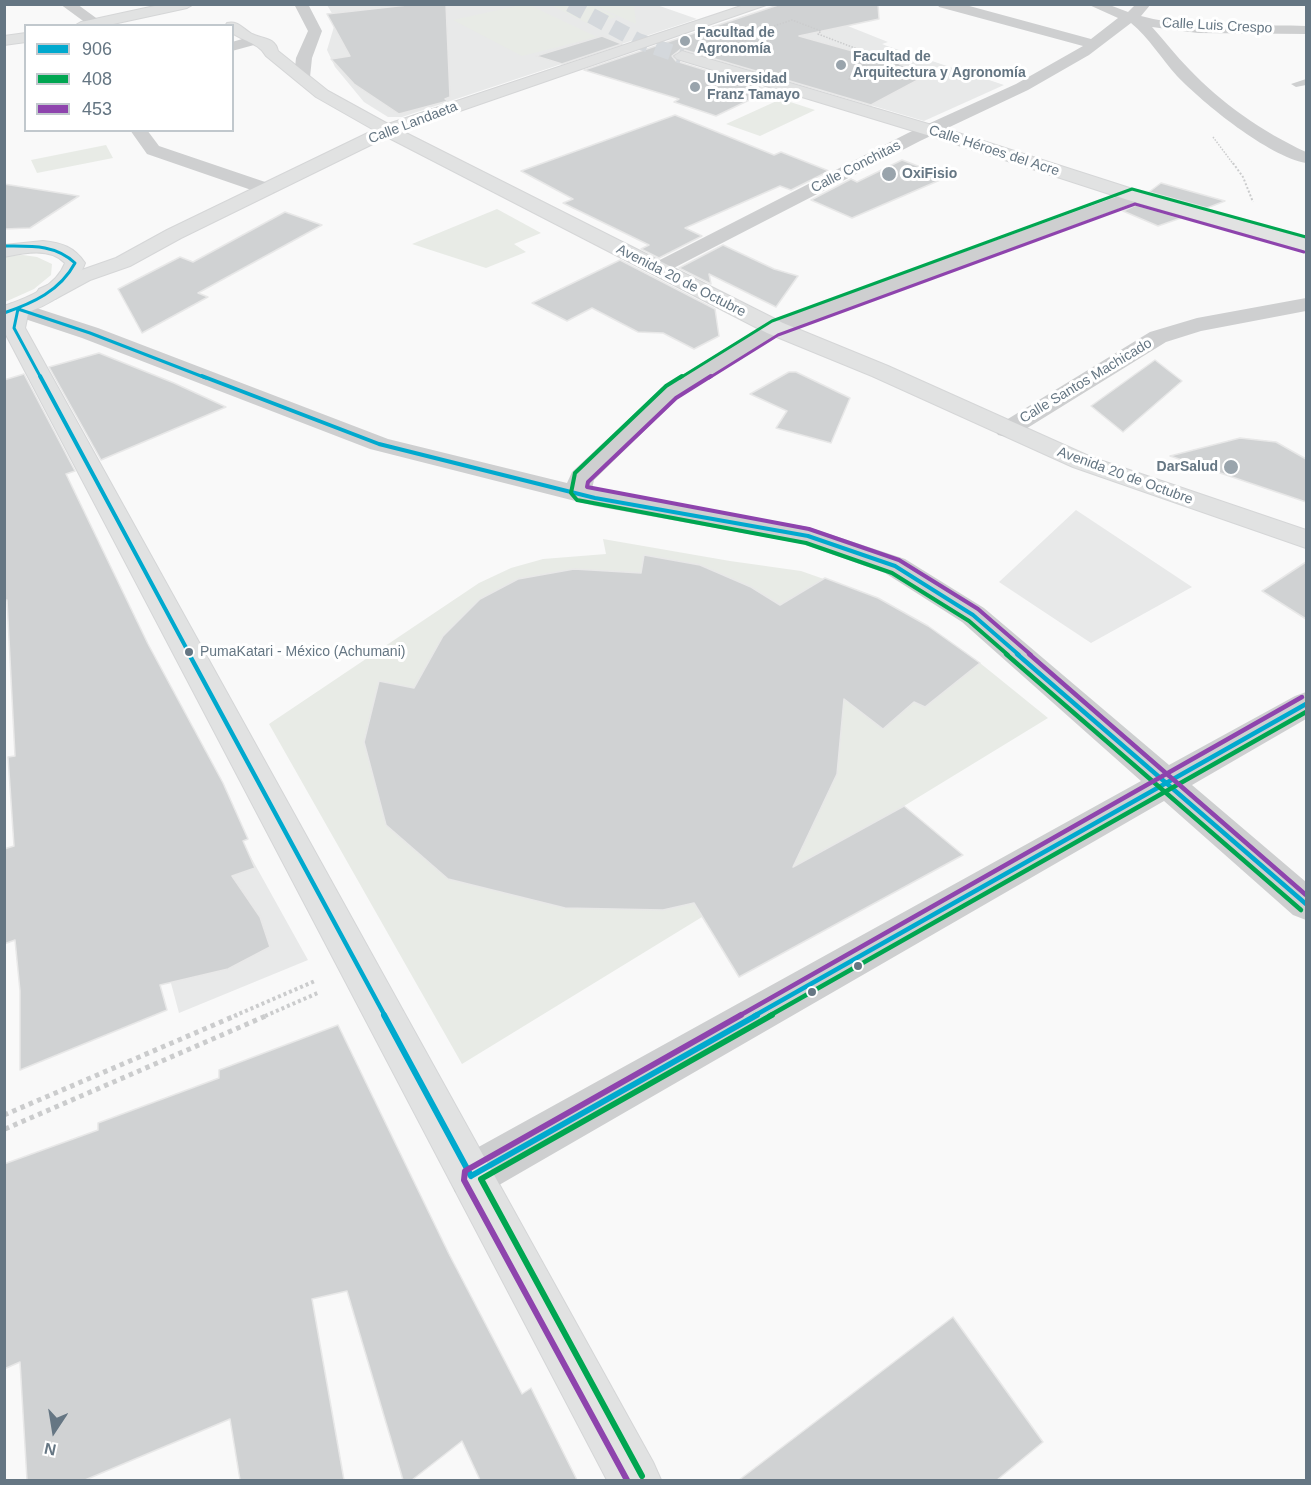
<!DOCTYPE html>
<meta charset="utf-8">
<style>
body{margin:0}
#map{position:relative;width:1311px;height:1485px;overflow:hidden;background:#f9f9f9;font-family:Helvetica,sans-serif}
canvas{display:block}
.frame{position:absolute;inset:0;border:6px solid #657683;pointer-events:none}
.legend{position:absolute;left:24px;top:24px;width:210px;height:108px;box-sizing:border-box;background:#fff;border:2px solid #c1c8cd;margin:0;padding:8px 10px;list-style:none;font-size:18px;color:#657683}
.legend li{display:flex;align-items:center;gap:12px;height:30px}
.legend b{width:30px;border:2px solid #c1c8cd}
.north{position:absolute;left:24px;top:1401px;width:60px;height:60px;-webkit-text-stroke:4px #fff;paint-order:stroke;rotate:192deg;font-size:16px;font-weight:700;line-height:24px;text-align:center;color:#657683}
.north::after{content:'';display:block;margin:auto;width:21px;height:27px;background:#657683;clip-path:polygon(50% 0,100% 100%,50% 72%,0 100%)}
</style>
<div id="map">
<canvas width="1311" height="1485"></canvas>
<div class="frame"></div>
<ul class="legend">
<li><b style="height:8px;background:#00a9ce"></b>906</li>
<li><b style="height:8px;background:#00a651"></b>408</li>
<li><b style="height:8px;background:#8e44ad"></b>453</li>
</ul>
<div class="north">N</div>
</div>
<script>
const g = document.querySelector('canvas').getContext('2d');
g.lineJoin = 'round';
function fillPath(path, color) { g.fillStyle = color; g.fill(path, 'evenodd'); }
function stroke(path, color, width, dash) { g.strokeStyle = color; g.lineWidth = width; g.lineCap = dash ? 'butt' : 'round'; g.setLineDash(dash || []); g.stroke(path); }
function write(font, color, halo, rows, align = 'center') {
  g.font = font + ' Helvetica,sans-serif'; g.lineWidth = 6; g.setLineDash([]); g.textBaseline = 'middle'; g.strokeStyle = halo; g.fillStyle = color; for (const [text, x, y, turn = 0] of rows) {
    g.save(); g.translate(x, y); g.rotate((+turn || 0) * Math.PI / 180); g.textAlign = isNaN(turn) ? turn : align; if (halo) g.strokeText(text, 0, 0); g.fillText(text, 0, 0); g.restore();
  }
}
fillPath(new Path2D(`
 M654 4 697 19 402 117H388L364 102 335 67 327 50 336 20 327 5Z
 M795 5 888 42 882 44 887 46 1004 85 924 121 672 46Z
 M1076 510 1192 587 1091 643 999 582Z
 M248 852 308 960 179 1013 150 905Z`), '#e8e9e9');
fillPath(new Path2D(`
 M521 5H529L597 37 522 56 453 20Z
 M551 5H591L617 17 589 24Z
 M594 5H634L636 24Z
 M781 99 815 110 760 136 726 124Z
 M106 145 113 158 37 173 31 160Z
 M497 209 541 233 514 244 526 252 486 268 412 244Z
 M23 255 37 257 52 264 51 275 34 289 5 302 4 256Z
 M603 539 730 561 801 571 878 598 928 626 980 663 1048 718 904 806 963 855 739 977 702 917 462 1064 269 724 479 583 511 568 543 559 606 554Z`), '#e8ebe6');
const building = new Path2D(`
 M416 4H446L450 97 445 99 448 101 399 114 354 84 331 59 350 56 327 14Z
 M781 4H878L879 19 799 36 931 73 871 105 681 49 672 56 676 61 770 90 716 116 674 102 679 99 584 70Z
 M602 36 622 44 562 64 536 56Z
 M675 115 774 155 781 152 829 171 791 190 780 186 685 228 702 236 659 258 641 249 649 245 563 203 573 199 521 171Z
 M902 160 947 177 852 218 811 200 851 179 857 182Z
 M1161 183 1225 201 1207 208 1149 192Z
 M4 184 79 196 30 228 4 229Z
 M1136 205 1181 218 1158 226 1123 211Z
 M285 212 322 225 198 293 208 297 142 333 118 289 180 257 193 262Z
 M723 245 774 269 798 276 776 307 709 274 711 284 679 268Z
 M620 260 715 309 719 336 694 349 663 333 638 332 592 308 567 321 532 303Z
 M99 353 174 383 226 407 101 460 49 367Z
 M1155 360 1182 381 1123 432 1091 406Z
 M789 372H796L850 398 831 443 776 428 787 411 750 394Z
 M24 374 75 471 66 474 148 644 223 783 248 839 243 841 255 868 232 876 260 917 270 947 228 969 160 985 167 1010 20 1070V991L15 940 4 944V849L14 846 8 757 15 756 7 600 4 601V380Z
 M1240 438 1276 442 1306 459V502L1170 456Z
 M644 555 700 565 751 587 780 605 825 578 878 598 928 626 980 663 925 707 914 702 883 729 844 699 837 774 793 867 904 806 963 855 739 977 694 903 663 910 565 908 448 879 386 825 364 742 379 681 414 688 443 636 480 599 518 579 574 569 641 573Z
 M1306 562V619L1262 591Z
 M338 1025 449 1254 522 1394 531 1388 577 1480H480L462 1441 412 1480H403L347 1291 312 1299 344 1480H240L230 1419 85 1480H27L20 1362 4 1369V1164L98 1130V1123L219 1078V1070Z
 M953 1317 1043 1442 997 1480H739Z`);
fillPath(building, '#d0d2d3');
stroke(building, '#e8e8e8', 1.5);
stroke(new Path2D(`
 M570 4 638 41 682 56`), '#d4d8dc', 16, [16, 8]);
const secondary = new Path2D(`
 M164 4H194L187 8 104 26H74L81 22Z
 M747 4H769L402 131 783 323 888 366 1091 457 1306 530V548L1073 467 872 376 767 333 387 137 181 238 130 266 90 280 55 299 47 300 39 299 36 294 39 289 76 272 116 258 167 230 374 130 316 97 266 56C259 43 245 42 232 33V26H225L227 23C238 20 243 29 252 34 262 39 275 37 278 51L328 91 388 124Z
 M26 33V42L4 45V36Z
 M682 51 952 131 1142 192 1306 239V251L1128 200 940 139 677 59 674 56Z
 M18 302 26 304 29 309 25 328 653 1462 661 1480H607L4 331V320L10 304Z`);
const primary = new Path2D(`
 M43 241C62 243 74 247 85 263 74 296 36 312 4 319V306C27 298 56 287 65 263 50 247 23 253 4 257V245Z`);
stroke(secondary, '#d5d6d7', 2);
stroke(primary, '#d5d6d7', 2);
stroke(new Path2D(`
 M774 26 792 20 821 31 818 34 899 65 881 71
 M752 32 760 35 767 33
 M730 42 747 40 740 37
 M748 50 774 38 773 35 762 30H764
 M863 65 881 71 849 79 850 76 864 68Z
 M863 65 874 57
 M1213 137 1234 165`), '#cbcccd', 1.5, [1.5, 1.5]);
stroke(new Path2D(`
 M1233 163 1243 177 1253 202`), '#cbcccd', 2, [2, 2]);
stroke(new Path2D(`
 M234 1016 315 981
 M265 1016 320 992`), '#cbcccd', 4, [3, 3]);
stroke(new Path2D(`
 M4 1115 237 1015
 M5 1129 268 1015`), '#cbcccd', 5, [4.5, 4.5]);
fillPath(new Path2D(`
 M1306 79V85L1296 87 1291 84Z`), '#cecfd0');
fillPath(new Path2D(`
 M60 4H77L103 23 102 26H90Z
 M294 4H308L322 31 312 58 310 77 302 82 294 77 296 58 308 31Z
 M937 4H962L1091 39 1118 18 1087 4H1107L1128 12 1136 4H1151L1141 16C1194 30 1252 24 1306 26V34L1198 33 1152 27C1165 41 1176 56 1189 69 1221 103 1263 132 1306 152V163C1268 156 1204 104 1177 76 1161 58 1149 38 1131 23L1089 55 1028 90 920 141 664 273 657 275 650 273 647 269 650 265 908 133 1016 84 1083 46 939 7Z
 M249 37 257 42 254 45 232 51V42Z
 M130 130H147L159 146 274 185 276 189 274 193H260L147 154Z
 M1135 190 1142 192 1144 196 1142 200 783 333 679 397 594 480 592 489 808 527 905 559 984 608 1169 765 1295 696 1306 692V719L1192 785 1306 882V920L1293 915 1164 801 487 1192 471 1198 455 1192 449 1176 455 1160 1141 781 962 622 885 573 803 544 595 506 370 449 82 338 10 314 7 309 10 304 18 302 98 328 388 439 567 483 572 472 663 387 767 323Z
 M1306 298V311L1201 331 1166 342 1016 435 1007 437 998 435 995 430 998 425 1150 332 1197 318Z`), '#cecfd0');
fillPath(secondary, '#e1e2e2');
fillPath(primary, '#e1e2e2');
stroke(new Path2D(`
 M4 246C30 246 55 244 75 263 60 291 33 303 4 313
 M18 309 14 328 41 378
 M18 309 90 333 206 378`), '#00a9ce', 3);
stroke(new Path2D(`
 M40 376 190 655
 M202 376 379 444 595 498 808 536 895 566 973 615 1019 655`), '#00a9ce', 4);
stroke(new Path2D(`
 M189 654 385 1016
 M1017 654 1306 904
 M754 1016 1306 704`), '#00a9ce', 4.5);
stroke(new Path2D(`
 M384 1015 471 1176 757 1015`), '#00a9ce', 6);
stroke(new Path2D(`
 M680 378 772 321 1132 189 1306 237`), '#00a651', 3);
stroke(new Path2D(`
 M682 376 666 386 575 473 571 493 577 500 806 543 892 573 969 621 1008 655`), '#00a651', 4);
stroke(new Path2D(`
 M1006 654 1301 910
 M769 1016 1306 712`), '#00a651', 4.5);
stroke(new Path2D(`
 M642 1476 481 1179 772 1015`), '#00a651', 6);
stroke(new Path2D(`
 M709 378 778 335 1135 204 1304 252`), '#8e44ad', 3);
stroke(new Path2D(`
 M711 376 676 398 588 482 587 487 809 529 899 560 978 609 1031 655`), '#8e44ad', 4);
stroke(new Path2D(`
 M1029 654 1306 895
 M739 1016 1302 697`), '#8e44ad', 4.5);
stroke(new Path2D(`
 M627 1480 464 1180 465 1171 741 1015`), '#8e44ad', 6);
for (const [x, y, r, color] of [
 [685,41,6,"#99a4ac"],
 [841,65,6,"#99a4ac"],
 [695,87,6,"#99a4ac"],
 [889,174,8,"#99a4ac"],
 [1231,467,8,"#99a4ac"],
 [189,652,5,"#657683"],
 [858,966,5,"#657683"],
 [812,992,5,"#657683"]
]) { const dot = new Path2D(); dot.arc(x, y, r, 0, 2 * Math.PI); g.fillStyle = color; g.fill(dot); stroke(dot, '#fff', 2); }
write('14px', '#657683', '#fff', [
 ["Calle Luis Crespo",1217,26,3],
 ["Calle Landaeta",413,123,-21],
 ["Calle Héroes del Acre",994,151,18],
 ["Calle Conchitas",856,167,-27],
 ["Avenida 20 de Octubre",681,281,27],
 ["Calle Santos Machicado",1086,381,-31],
 ["Avenida 20 de Octubre",1125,476,20]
]);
write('bold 14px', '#657683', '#fff', [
 ["Facultad de",697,33],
 ["Agronomía",697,49],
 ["Facultad de",853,57],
 ["Arquitectura y Agronomía",853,73],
 ["Universidad",707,79],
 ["Franz Tamayo",707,95],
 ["OxiFisio",902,174],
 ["DarSalud",1218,467,"right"]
], 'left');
write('14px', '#657683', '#fff', [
 ["PumaKatari - México (Achumani)",200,652]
], 'left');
</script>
